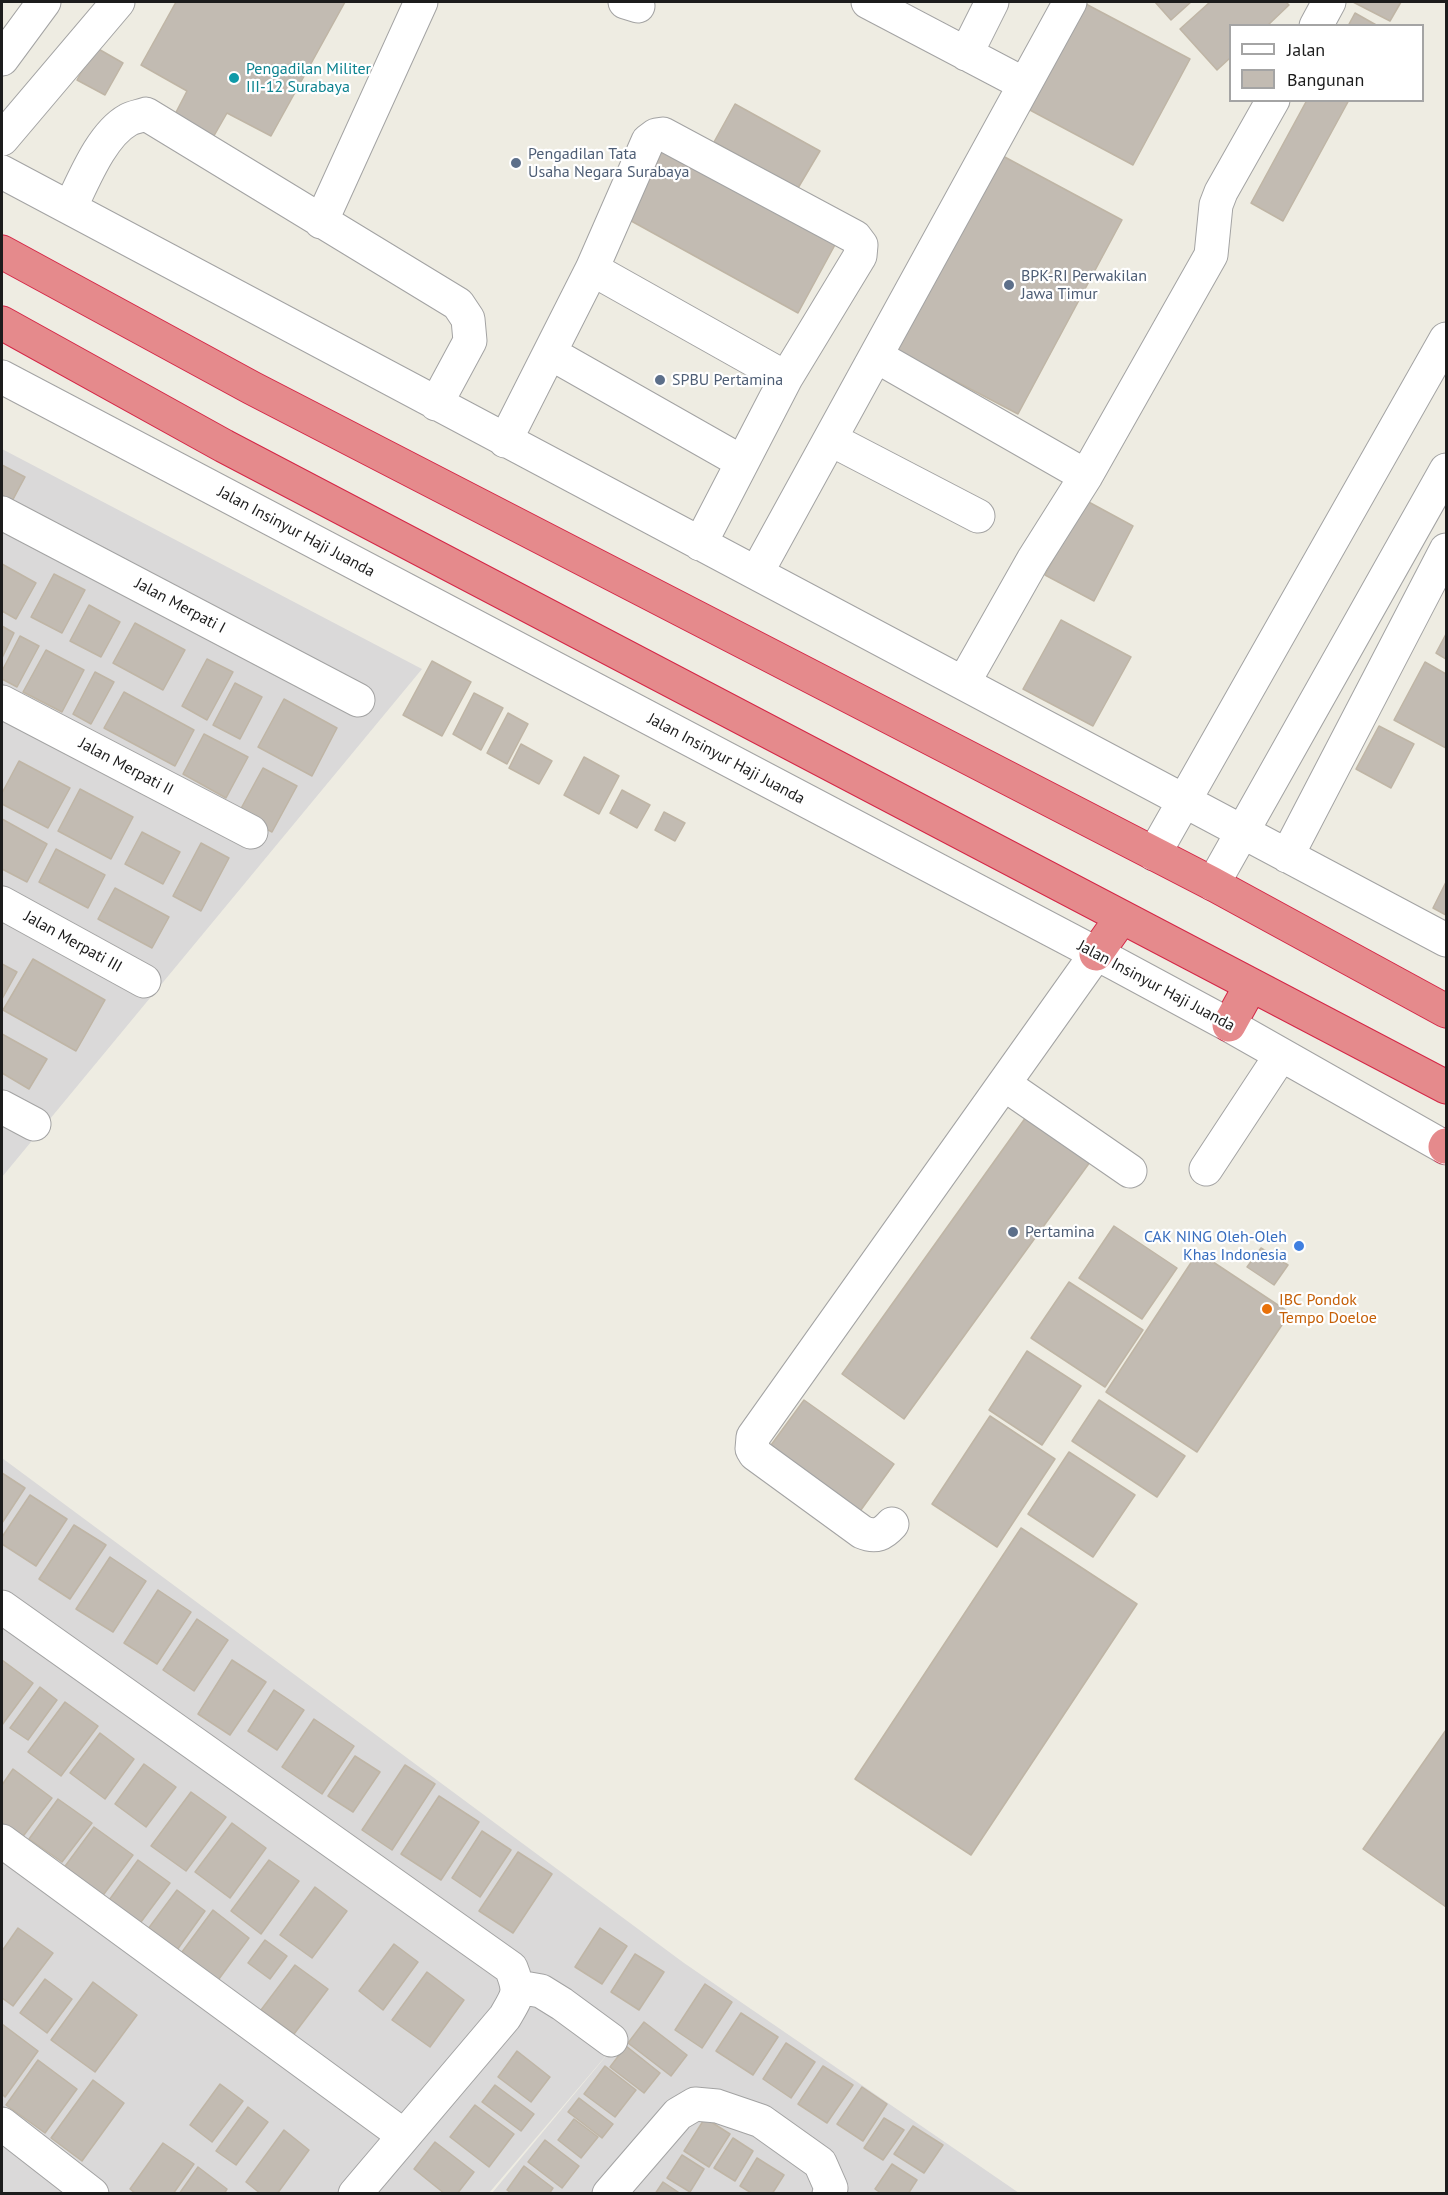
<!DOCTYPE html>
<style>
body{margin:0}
#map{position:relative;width:1448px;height:2195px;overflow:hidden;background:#eeece2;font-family:"PT Sans",sans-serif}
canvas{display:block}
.frame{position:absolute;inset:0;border:3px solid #1c1c1c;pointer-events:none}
.legend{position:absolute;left:1229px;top:24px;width:195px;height:78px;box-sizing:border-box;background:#fff;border:2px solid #a4a4a4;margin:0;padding:8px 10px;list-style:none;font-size:18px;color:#1c1c1c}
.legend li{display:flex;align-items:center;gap:12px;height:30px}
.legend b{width:30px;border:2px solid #a4a4a4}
</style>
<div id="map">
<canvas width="1448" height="2195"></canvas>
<div class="frame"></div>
<ul class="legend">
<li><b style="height:8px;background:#fff"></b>Jalan</li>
<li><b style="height:16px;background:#c2bbb2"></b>Bangunan</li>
</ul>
</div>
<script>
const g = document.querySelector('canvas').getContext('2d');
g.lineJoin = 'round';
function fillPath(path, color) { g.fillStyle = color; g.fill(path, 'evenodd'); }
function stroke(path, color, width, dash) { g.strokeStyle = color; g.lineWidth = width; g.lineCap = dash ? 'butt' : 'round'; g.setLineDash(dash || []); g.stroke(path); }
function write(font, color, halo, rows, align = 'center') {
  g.font = font + ' "PT Sans",sans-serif'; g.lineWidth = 4.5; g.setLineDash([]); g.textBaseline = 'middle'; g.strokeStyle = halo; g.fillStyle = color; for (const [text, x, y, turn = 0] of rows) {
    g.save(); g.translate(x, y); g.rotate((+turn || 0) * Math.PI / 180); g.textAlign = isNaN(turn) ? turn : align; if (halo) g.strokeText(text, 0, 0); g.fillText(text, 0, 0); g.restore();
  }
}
fillPath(new Path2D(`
 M2 449 422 669 2 1177Z
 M2 1458 684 1963 1019 2193H492L621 2038 489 2193H2Z`), '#dad9d9');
const building = new Path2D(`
 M176 2H345L271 136 227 113 211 141 172 120 187 91 141 65Z
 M1155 2H1191L1171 20Z
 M1210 2H1286L1289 5 1267 26H1230V58L1217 70 1180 29Z
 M1353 2H1401L1390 21Z
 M1084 3 1190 59 1133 165 1028 109Z
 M1355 13 1378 26H1348Z
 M95 47 123 63 105 95 77 80Z
 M1307 100H1349L1283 221 1251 203Z
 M735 104 820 151 798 188 714 142Z
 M662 147 836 243 798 313 624 217Z
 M1001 155 1122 220 1018 414 896 350Z
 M2 465 25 477 10 505 2 500Z
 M1085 500 1133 526 1094 601 1045 575Z
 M2 564 36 583 16 619 2 611Z
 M54 574 85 590 62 633 31 617Z
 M89 605 120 622 101 657 70 641Z
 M1061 620 1131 657 1093 726 1023 689Z
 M135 623 185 650 163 690 113 663Z
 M2 626 14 633 2 658Z
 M1446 634V659L1436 653Z
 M20 636 39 646 17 687 2 679V671Z
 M46 650 84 670 62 712 23 692Z
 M207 659 233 672 207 720 182 706Z
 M432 661 471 682 442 736 403 715Z
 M1425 662 1446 674V748L1394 720Z
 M95 672 114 682 91 724 73 714Z
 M235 683 262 697 240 739 213 725Z
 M124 692 194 730 175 766 104 728Z
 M474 693 503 708 481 750 453 734Z
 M284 699 337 728 312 776 258 747Z
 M508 713 528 724 507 764 487 753Z
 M1379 726 1414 744 1391 788 1356 769Z
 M204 734 248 757 226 798 183 774Z
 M521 744 552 761 539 784 509 768Z
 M584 757 619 776 599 814 564 795Z
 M19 761 70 788 48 828 2 804V793Z
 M263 768 297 786 272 832 238 814Z
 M80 789 133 817 111 859 58 831Z
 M622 790 650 805 637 828 610 813Z
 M664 812 685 823 675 841 655 830Z
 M2 819 47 844 27 882 2 869Z
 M142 832 180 852 163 884 125 864Z
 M201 843 229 858 201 911 173 896Z
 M56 849 105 875 88 908 39 882Z
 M1446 882V915L1433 908Z
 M115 888 169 917 152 948 98 919Z
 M33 959 105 1000 76 1051 3 1010Z
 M2 964 17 972 2 999Z
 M2 1034 47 1059 29 1089 2 1073Z
 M1026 1117 1090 1162 904 1419 842 1374Z
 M1114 1226 1177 1268 1142 1319 1079 1278Z
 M1261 1248 1288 1265 1274 1285 1247 1267Z
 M1198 1252 1290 1313 1197 1452 1106 1392Z
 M1069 1282 1143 1330 1105 1387 1031 1338Z
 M1027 1351 1081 1386 1042 1445 989 1410Z
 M804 1400 894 1464 853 1521 763 1456Z
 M1099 1400 1185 1456 1157 1497 1072 1441Z
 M990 1416 1055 1459 997 1547 932 1504Z
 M1069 1452 1135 1495 1093 1557 1028 1514Z
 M2 1473 25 1488 2 1523Z
 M30 1495 67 1519 36 1566 2 1544V1537Z
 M74 1525 106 1545 70 1599 39 1579Z
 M1021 1528 1137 1604 971 1855 855 1779Z
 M110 1557 146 1581 113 1632 76 1609Z
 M158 1590 191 1612 157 1664 124 1643Z
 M197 1619 228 1640 194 1691 163 1670Z
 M2 1660 33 1683 2 1725Z
 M232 1660 266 1682 230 1735 198 1714Z
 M40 1687 57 1700 28 1740 10 1728Z
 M274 1690 304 1710 277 1750 248 1731Z
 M65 1702 98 1726 61 1776 28 1752Z
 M314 1719 354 1746 322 1794 282 1767Z
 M1446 1730V1907L1363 1849Z
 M100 1733 134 1759 105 1799 70 1773Z
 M355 1756 380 1772 353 1812 328 1796Z
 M144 1764 176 1787 146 1827 115 1804Z
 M405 1765 435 1784 392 1850 362 1830Z
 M13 1769 52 1798 21 1839 2 1824V1785Z
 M191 1792 226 1817 186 1871 151 1846Z
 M439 1796 479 1822 441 1880 401 1854Z
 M58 1799 92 1823 62 1862 29 1839Z
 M232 1823 266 1848 230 1898 195 1872Z
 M94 1827 133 1855 101 1898 63 1869Z
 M482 1831 511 1850 480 1897 452 1878Z
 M518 1852 552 1874 513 1933 479 1911Z
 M138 1860 170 1883 138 1926 107 1903Z
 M269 1860 299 1881 261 1934 231 1911Z
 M315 1887 347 1911 312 1958 280 1935Z
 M177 1890 205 1911 177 1950 148 1929Z
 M213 1910 249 1938 216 1983 179 1956Z
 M18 1928 53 1953 13 2006 2 1998V1951Z
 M600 1928 627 1946 602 1984 575 1967Z
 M265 1940 287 1956 270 1979 248 1963Z
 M394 1944 418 1962 383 2010 359 1991Z
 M635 1954 664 1972 639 2010 611 1992Z
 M295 1965 328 1989 294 2034 261 2010Z
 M427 1972 464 2000 430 2047 392 2020Z
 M45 1979 72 1999 47 2033 20 2013Z
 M93 1982 137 2015 95 2072 51 2040Z
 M705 1984 732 2002 702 2048 675 2030Z
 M741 2013 778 2037 753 2075 716 2051Z
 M644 2022 687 2055 671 2076 628 2043Z
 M2 2024 38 2051 5 2097 2 2094Z
 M786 2043 815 2062 791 2098 763 2079Z
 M626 2046 660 2073 644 2093 610 2067Z
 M517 2051 550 2077 531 2102 498 2077Z
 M38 2060 77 2089 45 2133 6 2105Z
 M605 2066 636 2090 615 2117 584 2094Z
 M823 2066 853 2085 827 2123 798 2104Z
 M93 2080 124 2103 82 2161 51 2138Z
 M220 2084 243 2101 212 2142 190 2125Z
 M495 2085 534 2114 521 2131 482 2102Z
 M862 2087 887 2104 863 2141 837 2124Z
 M579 2098 613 2124 602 2138 568 2112Z
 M475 2105 514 2134 489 2167 450 2137Z
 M248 2107 268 2122 236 2165 216 2151Z
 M705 2118 730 2134 709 2167 684 2151Z
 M884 2118 904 2130 883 2160 864 2148Z
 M574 2119 598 2137 581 2158 558 2140Z
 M913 2126 943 2145 924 2173 894 2154Z
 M284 2130 309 2150 277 2194H261L246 2182Z
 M733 2138 753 2151 735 2181 714 2168Z
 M545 2140 579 2166 562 2188 528 2162Z
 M435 2142 474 2172 457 2194H445L414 2169Z
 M163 2143 194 2164 173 2194H136L130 2189Z
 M682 2155 704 2169 690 2192 667 2178Z
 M757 2158 784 2175 772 2194H753L740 2186Z
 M892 2164 917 2180 908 2194H882L875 2189Z
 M524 2166 553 2188 549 2194H512L507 2190Z
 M198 2167 227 2189 224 2194H179Z
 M663 2182 681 2194H655Z`);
fillPath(building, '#c2bbb2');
stroke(building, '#bfb5a5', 1.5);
const minor = new Path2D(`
 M625 2 638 6
 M868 2 1024 84
 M1316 26 1329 2
 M966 54 992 2
 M2 59 44 2
 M2 139 118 2
 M2 172 1446 940
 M70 208C83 182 101 135 128 120 133 117 141 116 146 114L458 304 468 319 470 341 436 404
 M321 222 421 2
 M592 269 786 378
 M550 353 742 462
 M876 356 1086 476
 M2 377 1116 964 1229 1025 1446 1148
 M830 439 978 516
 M505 441 592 269 648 141 656 135 663 134 855 237 861 245 860 256 786 378 700 544
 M2 513 358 700
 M757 572 1070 2
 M964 682 1033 560 1086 476 1211 255 1216 205 1221 192 1273 100
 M2 702 251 832
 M1154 854 1446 339
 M1287 856 1446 550
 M1213 884 1446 470
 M2 903 144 981
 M1004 1084 1130 1171
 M2 1107 34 1124
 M1206 1169 1281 1055
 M892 1524C883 1534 876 1538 862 1532L755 1454 752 1449 753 1437 1096 954
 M2 1607 511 1968C521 1993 518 1994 505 2017L355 2194
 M2 1841 403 2135
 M518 1987 541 1991 562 2004 611 2040
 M2 2124 92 2194
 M609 2194 678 2114 695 2104 717 2106 761 2121 820 2163 831 2188 829 2194`);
const highway = new Path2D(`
 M2 252 252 388 1213 884 1446 1011
 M2 323 224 446 1446 1087
 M1096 954 1122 917
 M1229 1025 1251 985
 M1445 1147 1446 1145`);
stroke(minor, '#a3a3a3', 35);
stroke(highway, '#d42646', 35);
stroke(minor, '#fff', 33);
stroke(highway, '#e58a8c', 33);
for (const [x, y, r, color] of [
 [234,78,6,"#0f9aa8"],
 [516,163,6,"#5c6f8a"],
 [1009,285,6,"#5c6f8a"],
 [660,380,6,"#5c6f8a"],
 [1013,1232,6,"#5c6f8a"],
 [1299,1246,6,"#3f7fe0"],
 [1267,1309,6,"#e8710a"]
]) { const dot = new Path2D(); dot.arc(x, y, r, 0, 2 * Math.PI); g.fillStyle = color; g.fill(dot); stroke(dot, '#fff', 2); }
write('16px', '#0d838f', '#fff', [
 ["Pengadilan Militer",246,69],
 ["III-12 Surabaya",246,87]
], 'left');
write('16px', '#4e5e75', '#fff', [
 ["Pengadilan Tata",528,154],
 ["Usaha Negara Surabaya",528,172],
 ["BPK-RI Perwakilan",1021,276],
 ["Jawa Timur",1021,294],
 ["SPBU Pertamina",672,380],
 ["Pertamina",1025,1232]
], 'left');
write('16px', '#1c1c1c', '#fff', [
 ["Jalan Insinyur Haji Juanda",296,532,28],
 ["Jalan Merpati I",180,606,28],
 ["Jalan Insinyur Haji Juanda",726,759,28],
 ["Jalan Merpati II",126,767,28],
 ["Jalan Merpati III",73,942,29],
 ["Jalan Insinyur Haji Juanda",1156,986,28]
]);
write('16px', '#366cbe', '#fff', [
 ["CAK NING Oleh-Oleh",1287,1237],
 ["Khas Indonesia",1287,1255]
], 'right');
write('16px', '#c56008', '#fff', [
 ["IBC Pondok",1279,1300],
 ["Tempo Doeloe",1279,1318]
], 'left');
</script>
